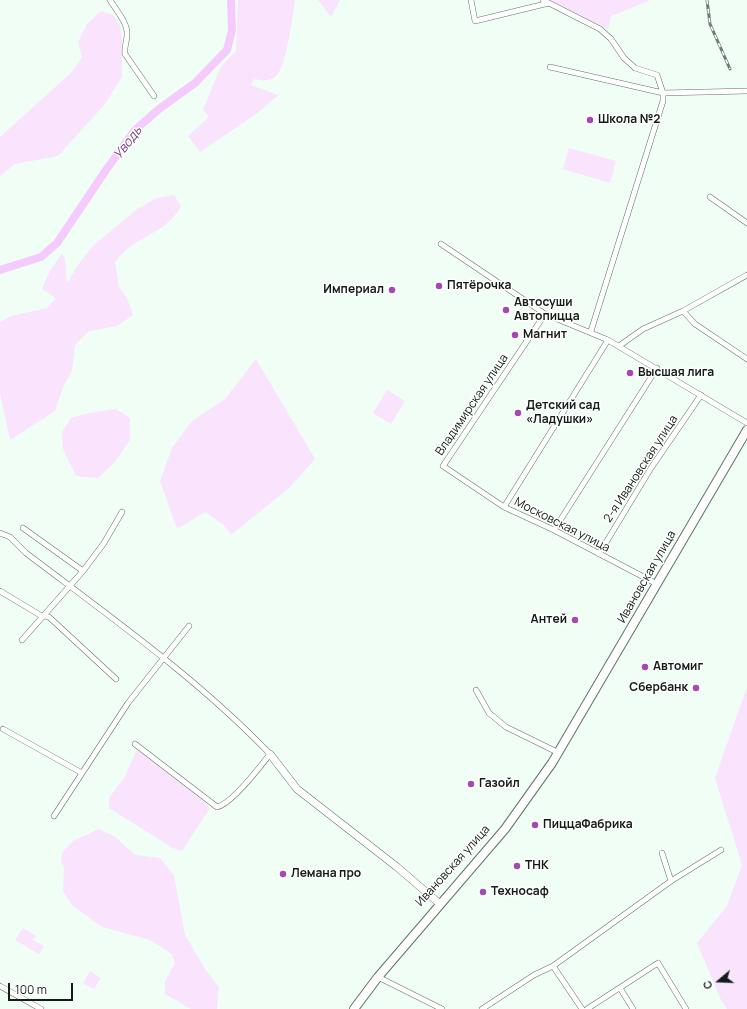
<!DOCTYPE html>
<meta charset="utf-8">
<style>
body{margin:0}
#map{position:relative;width:747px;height:1009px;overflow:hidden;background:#f1fef5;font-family:Manrope,sans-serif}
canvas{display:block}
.north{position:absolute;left:699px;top:961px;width:40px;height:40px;-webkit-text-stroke:3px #fff;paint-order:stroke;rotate:251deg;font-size:11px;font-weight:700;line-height:16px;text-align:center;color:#141c17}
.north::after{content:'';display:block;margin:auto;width:14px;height:18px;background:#141c17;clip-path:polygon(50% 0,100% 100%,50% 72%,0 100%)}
.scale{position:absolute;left:8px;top:983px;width:65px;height:18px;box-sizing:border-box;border:2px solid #141c17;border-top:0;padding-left:5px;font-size:12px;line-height:14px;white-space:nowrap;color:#141c17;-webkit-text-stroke:3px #fff;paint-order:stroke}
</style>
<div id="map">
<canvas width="747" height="1009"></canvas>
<div class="north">С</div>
<div class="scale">100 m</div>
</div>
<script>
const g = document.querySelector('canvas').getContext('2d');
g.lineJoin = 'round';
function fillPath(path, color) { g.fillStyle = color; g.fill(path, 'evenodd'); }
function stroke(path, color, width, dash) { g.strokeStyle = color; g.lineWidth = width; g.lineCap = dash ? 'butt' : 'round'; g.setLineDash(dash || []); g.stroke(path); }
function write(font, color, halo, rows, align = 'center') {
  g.font = font + ' Manrope,sans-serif'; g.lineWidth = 3; g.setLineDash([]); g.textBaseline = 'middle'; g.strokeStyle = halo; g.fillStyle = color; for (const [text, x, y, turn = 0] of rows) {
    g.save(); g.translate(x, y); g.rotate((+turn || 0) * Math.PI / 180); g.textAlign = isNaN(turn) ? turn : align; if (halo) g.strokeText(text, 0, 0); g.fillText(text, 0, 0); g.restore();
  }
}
fillPath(new Path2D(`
 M238 0H295C293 15 286 69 275 77 268 82 262 80 254 79L251 85 278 95 259 112 200 152 188 136 209 117 203 110 221 66 236 51Z
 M318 0H340L331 17Z
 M550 0H649V1L611 16 608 29Z
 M101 11 113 15 120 26 122 39V77L105 104 58 156 15 164 0 176V137L73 71 82 57 78 42 87 24Z
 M569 148 616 161 610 183 563 169Z
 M174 195 181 206C170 228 147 234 128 248 123 252 119 257 115 262L119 287 127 298 133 315 117 326 89 331 75 345 72 371 63 387 55 411 10 440 0 393V322L11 316 47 308 56 298 42 289 50 271 62 253 65 259 67 283 80 262 94 245 137 209 157 198Z
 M256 359 315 459 289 488 231 535 224 525 205 512 177 529 160 481 172 448 192 421 225 399Z
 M387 390 405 401 391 424 373 413Z
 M116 409 130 418V440L114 463 98 478 76 476 63 449 62 432 71 418 89 413Z
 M747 687V1009H727L721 1000 697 943 727 906 742 865 715 778Z
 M137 750 198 796 210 808 182 851 173 848 109 808V798L124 778Z
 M99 829 114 836 135 855 160 858 174 875 185 935 205 969 219 987 217 1009H191L165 994V982L175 963 172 954 150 940 102 927 73 906 63 891 64 868 61 861 62 853 73 841Z
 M23 928 36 936 33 940 44 946 39 954 15 940Z
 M90 971 101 978 94 989 83 983Z`), '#f9e3fd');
stroke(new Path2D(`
 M0 270 41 257 57 243 106 170 135 130 159 109 195 83 227 50 232 30 231 0`), '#f5cafc', 8);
const street = new Path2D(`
 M110 0C116 10 128 23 127 35 127 42 124 46 125 54L154 96
 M471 0 475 21 549 3
 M543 0 600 29 611 39 624 58 635 68 657 75 663 93V101L591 331
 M550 67 663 93 747 91
 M710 197 747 223
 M441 244 545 314 608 340 747 423
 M683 311 695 324 747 359
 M608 340 504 507 554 530 657 584
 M619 346 643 329 683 311 747 275
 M504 507 443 466 545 314
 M23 528 83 571
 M554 530 657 368
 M0 533 10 537 26 553C109 616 197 678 270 754 260 767 232 804 217 807L135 744
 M599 554 651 468 701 395
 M0 591 40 615 49 617 116 679
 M22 640 83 571 104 543 122 512
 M476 690 489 713 506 727 557 752
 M3 729 82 773
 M54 816 128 703 189 626
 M662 853 671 881
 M553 966 582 1009
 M378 977 442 1009
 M0 986 41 1009
 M620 988 633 1009
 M482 1009 534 975 553 966 671 881 721 850
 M587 1009 658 963 686 1009`);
const secondary = new Path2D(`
 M270 754 297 789 397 867 440 904`);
const primary = new Path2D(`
 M354 1009 378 977 505 829 552 763 747 430`);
stroke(street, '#5f7366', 6);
stroke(secondary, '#5f7366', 8);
stroke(primary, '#5f7366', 10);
stroke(street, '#fff', 5);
stroke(secondary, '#fff', 7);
stroke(primary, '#fff', 8);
const rail = new Path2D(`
 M707 0 710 24 730 69`);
stroke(rail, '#707a74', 3);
stroke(rail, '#fff', 1.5, [4.5]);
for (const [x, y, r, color] of [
 [590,120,4,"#a449b4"],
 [439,286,4,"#a449b4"],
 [392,290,4,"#a449b4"],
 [506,310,4,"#a449b4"],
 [515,335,4,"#a449b4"],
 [630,373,4,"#a449b4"],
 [518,413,4,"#a449b4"],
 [575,620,4,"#a449b4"],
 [645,667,4,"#a449b4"],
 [696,688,4,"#a449b4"],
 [471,784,4,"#a449b4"],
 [535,825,4,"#a449b4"],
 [517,866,4,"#a449b4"],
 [283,874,4,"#a449b4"],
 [483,892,4,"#a449b4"]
]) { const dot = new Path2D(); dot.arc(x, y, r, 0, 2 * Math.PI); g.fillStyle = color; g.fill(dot); stroke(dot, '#fff', 1.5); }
write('bold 12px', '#141c17', '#fff', [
 ["Школа №2",598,120],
 ["Пятёрочка",447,286],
 ["Империал",384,290,"right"],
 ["Автосуши",514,303],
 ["Автопицца",514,317],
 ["Магнит",523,335],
 ["Высшая лига",638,373],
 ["Детский сад",526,406],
 ["«Ладушки»",526,420],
 ["Антей",567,620,"right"],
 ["Автомиг",653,667],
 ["Сбербанк",688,688,"right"],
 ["Газойл",479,784],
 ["ПиццаФабрика",543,825],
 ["ТНК",525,866],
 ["Лемана про",291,874],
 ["Техносаф",491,892]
], 'left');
write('12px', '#141c17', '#fff', [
 ["Владимирская улица",472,405,-56],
 ["2-я Ивановская улица",641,469,-57],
 ["Московская улица",562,525,27],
 ["Ивановская улица",647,577,-60],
 ["Ивановская улица",453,866,-48]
]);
write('italic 13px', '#73407c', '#fff', [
 ["Уводь",128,143,-52]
]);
</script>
